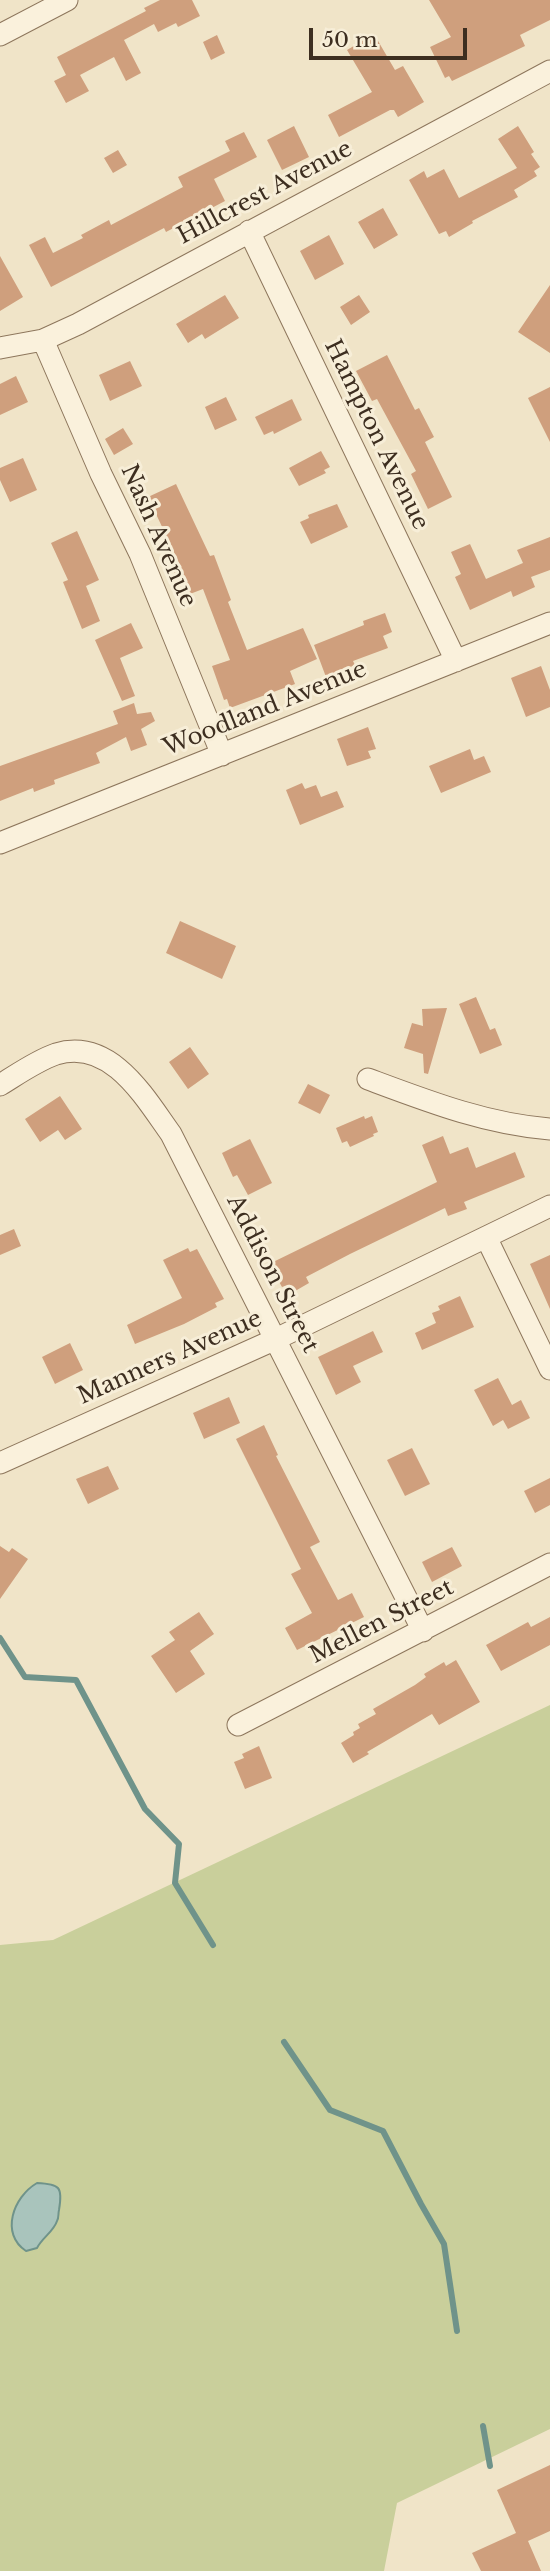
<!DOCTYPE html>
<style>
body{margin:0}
#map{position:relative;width:550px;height:2571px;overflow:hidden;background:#f0e4c8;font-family:"Libre Baskerville",serif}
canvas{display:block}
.scale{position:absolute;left:309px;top:28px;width:158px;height:32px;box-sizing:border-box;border:4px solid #3d2e20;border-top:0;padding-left:9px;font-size:21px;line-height:24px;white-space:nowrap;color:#3d2e20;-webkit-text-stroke:5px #f7eed8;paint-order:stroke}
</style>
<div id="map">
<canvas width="550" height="2571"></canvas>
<div class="scale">50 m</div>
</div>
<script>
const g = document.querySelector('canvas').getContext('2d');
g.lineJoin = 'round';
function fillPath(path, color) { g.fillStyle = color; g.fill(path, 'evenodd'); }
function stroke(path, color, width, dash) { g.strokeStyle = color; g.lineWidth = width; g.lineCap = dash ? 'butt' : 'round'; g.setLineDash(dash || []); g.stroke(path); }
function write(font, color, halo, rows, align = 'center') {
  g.font = font + ' "Libre Baskerville",serif'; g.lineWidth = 6; g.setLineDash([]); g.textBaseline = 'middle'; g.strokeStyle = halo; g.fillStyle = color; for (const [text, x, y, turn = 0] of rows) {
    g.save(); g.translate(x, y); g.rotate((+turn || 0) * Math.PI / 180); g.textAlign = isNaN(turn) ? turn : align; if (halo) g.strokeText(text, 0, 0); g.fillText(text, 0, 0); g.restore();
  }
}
fillPath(new Path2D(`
 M550 1705V2429L397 2503 384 2571H0V1945L53 1940Z`), '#c9cf9b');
const water = new Path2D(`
 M37 2183C60 2184 63 2187 59 2210 58 2214 59 2218 57 2221 54 2231 42 2238 37 2248L26 2251C0 2234 13 2197 37 2183Z`);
fillPath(water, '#a9c4bc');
stroke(water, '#6f938a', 2);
stroke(new Path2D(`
 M0 1638 25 1677 76 1680 145 1809 179 1844 175 1883 213 1945
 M284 2042 330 2110 383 2131 421 2204 444 2244 457 2331
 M483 2426 490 2466`), '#6f938a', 6);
fillPath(new Path2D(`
 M160 0H192L200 16 178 27 176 23 158 32 154 24 124 40 141 73 126 81 114 57 80 75 89 91 66 103 54 81 66 75 57 57 146 11 144 8Z
 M429 0H550V20L520 35 525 46 452 81 449 76 445 78 430 47 451 37Z
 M374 34 395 70 403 66 424 102 398 117 394 110H390L339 137 328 115 372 92 347 50Z
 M217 35 225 53 211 60 203 42Z
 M294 126 309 157 282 170 267 140Z
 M518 126 534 152 531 154 540 167 534 171 537 176 514 190 518 197 472 221 473 223 449 237 446 231 439 234 409 180 424 171 427 178 444 169 459 198 517 168 498 139Z
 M244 132 257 157 214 179 225 201 166 232 164 228 51 287 29 245 45 237 53 253 83 238 81 235 109 220 111 225 183 187 178 177 230 151 225 141Z
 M118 150 127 165 113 173 104 158Z
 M383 208 398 235 374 249 358 222Z
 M329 235 344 264 315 280 300 251Z
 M0 256 23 297 0 311Z
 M550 285V353L518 332Z
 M225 295 239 318 205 339 202 334 188 343 176 324Z
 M359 295 370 312 351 325 340 307Z
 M387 355 415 410 419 408 434 437 425 442 452 497 428 509 411 474 416 471 377 399 372 401 356 371Z
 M130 361 142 386 110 401 99 375Z
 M16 376 28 402 0 415V384Z
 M550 387V442L528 398Z
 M226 397 237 420 215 430 205 407Z
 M292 399 302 420 274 434 273 431 264 435 255 417Z
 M123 428 133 444 114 455 105 439Z
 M321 451 330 467 324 470 326 473 299 486 289 468Z
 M23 458 37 490 10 502 0 480V468Z
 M176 484 210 556 214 555 231 600 228 602 247 650 303 628 317 659 290 671 295 684 230 708 227 699 224 700 212 666 230 660 203 589 182 597 173 570 181 567 148 497Z
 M337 504 348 527 311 544 300 522 309 518 308 515Z
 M77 531 99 580 86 586 100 621 82 629 63 582 68 580 51 543Z
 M550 537V570L531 577 535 587 513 597 511 591 470 610 455 577 461 574 451 552 470 544 486 579 523 563 517 550Z
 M385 613 392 632 383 636 388 648 353 661 355 665 326 677 314 645 364 625 363 621Z
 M131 623 143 648 120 658 135 696 122 701 95 640Z
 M541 666 550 690V707L526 717 511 678Z
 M134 703 137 714 151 712 155 721 141 729 147 745 131 751 126 737 96 753 100 763 54 780 55 784 34 792 33 788 0 801V766L118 724 113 711Z
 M368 727 376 749 368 751 371 758 347 766 337 739Z
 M470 749 474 760 484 756 491 772 441 793 429 766Z
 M302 783 305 789 316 785 321 797 337 791 344 807 300 825 286 790Z
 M180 921 236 946 222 979 166 953Z
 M476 997 490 1030 495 1028 502 1045 480 1054 459 1004Z
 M447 1008 428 1074 424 1073 423 1054 404 1048 412 1023 423 1026 422 1009Z
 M190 1047 209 1074 188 1089 169 1062Z
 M308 1084 330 1095 320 1114 298 1103Z
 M60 1096 82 1129 65 1140 58 1130 40 1142 25 1119Z
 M364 1116 365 1119 372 1116 378 1132 373 1134 374 1136 350 1147 347 1141 342 1143 336 1128Z
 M443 1136 450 1154 468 1147 476 1168 515 1152 525 1177 464 1202 467 1209 448 1216 445 1208 350 1254 306 1277 309 1283 290 1294 285 1286 282 1287 269 1264 437 1182 422 1145Z
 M250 1139 272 1183 248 1195 237 1175 233 1177 222 1153Z
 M14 1229 21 1246 0 1255V1235Z
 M188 1248 190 1252 197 1249 224 1299 215 1303 217 1307 184 1324 135 1344 127 1325 182 1298 163 1260Z
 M550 1255V1309L530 1264Z
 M460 1296 474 1327 422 1350 415 1333 436 1323 432 1313 440 1310 438 1306Z
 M373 1331 383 1352 353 1366 361 1382 336 1395 318 1357Z
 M70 1343 83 1370 55 1384 42 1357Z
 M498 1378 512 1405 521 1400 530 1418 508 1429 503 1420 493 1426 474 1390Z
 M229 1397 240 1423 204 1439 193 1413Z
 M264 1425 278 1455 276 1456 320 1542 310 1547 338 1600 352 1593 364 1617 297 1650 285 1628 312 1613 291 1574 301 1569 236 1439Z
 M412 1448 430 1484 405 1496 387 1460Z
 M108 1466 119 1489 88 1504 76 1479Z
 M550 1478V1505L535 1513 524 1491Z
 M0 1546 9 1552 12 1548 28 1559 0 1599Z
 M452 1547 462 1566 432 1582 422 1562Z
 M199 1612 214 1634 190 1651 205 1674 176 1693 151 1656 175 1640 169 1632Z
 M550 1617V1645L501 1671 486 1645 528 1622 531 1627Z
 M456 1660 480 1702 439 1725 432 1714 367 1752 369 1754 353 1763 341 1743 354 1735 353 1732 360 1728 358 1724 376 1714 373 1709 415 1685 426 1677 424 1674 444 1662 446 1666Z
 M259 1746 272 1778 245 1789 234 1762 244 1758 242 1754Z
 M550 2465V2531L528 2541 541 2571H481L472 2553 516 2533 497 2490Z`), '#cf9f7d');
const minor = new Path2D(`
 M0 35 67 0
 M249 231 456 661
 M43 340 101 474 140 554 222 755
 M0 348 43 340 78 324 550 71
 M0 843 550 623
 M368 1079C427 1101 486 1124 550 1129
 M0 1085C18 1074 36 1061 56 1054 111 1037 145 1098 171 1134L423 1631
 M486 1237 550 1369
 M0 1463 276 1339 550 1206
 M238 1725 550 1564`);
stroke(minor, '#8d765c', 23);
stroke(minor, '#faf1dc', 21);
write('23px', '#3d2e20', '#f7eed8', [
 ["Hillcrest Avenue",265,193,-28],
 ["Hampton Avenue",376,435,64],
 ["Nash Avenue",158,536,66],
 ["Woodland Avenue",265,709,-22],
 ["Addison Street",272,1274,63],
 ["Manners Avenue",170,1358,-24],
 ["Mellen Street",382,1622,-27]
]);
</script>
